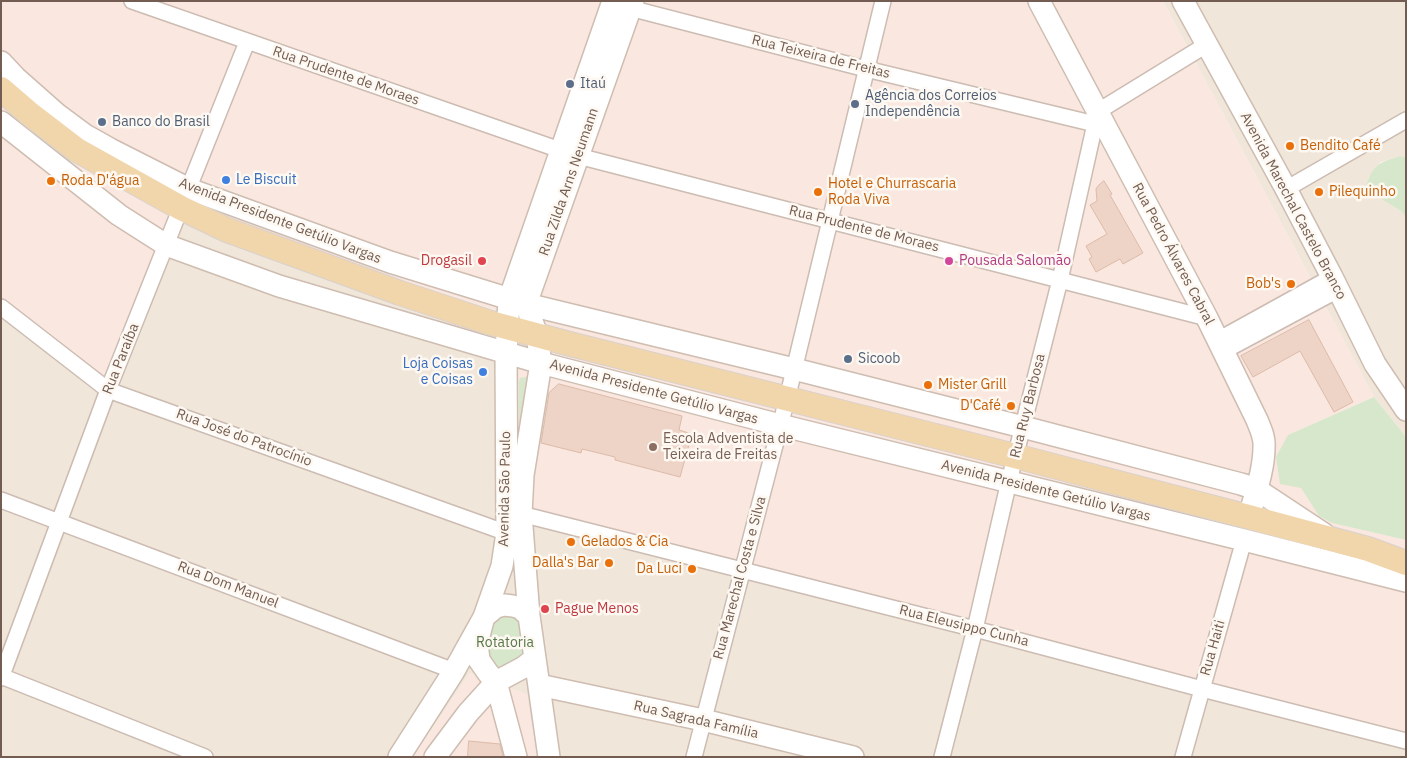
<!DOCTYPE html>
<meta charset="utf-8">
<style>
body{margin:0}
#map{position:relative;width:1407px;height:758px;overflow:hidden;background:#faf4eb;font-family:"IBM Plex Sans",sans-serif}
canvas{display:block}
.frame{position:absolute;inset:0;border:2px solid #735c51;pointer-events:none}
</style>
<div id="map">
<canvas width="1407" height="758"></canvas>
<div class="frame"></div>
</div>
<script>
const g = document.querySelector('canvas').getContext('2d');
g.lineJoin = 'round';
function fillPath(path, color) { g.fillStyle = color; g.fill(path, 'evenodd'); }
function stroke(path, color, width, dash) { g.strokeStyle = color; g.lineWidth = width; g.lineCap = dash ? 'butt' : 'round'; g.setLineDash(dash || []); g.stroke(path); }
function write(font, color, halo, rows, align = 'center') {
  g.font = font + ' "IBM Plex Sans",sans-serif'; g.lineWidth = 5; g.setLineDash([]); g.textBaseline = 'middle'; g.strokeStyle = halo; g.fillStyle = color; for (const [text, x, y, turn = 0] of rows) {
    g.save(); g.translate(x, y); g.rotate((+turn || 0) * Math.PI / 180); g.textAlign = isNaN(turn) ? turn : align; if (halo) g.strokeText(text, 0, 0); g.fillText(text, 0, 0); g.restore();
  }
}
fillPath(new Path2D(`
 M1163 1H1406V157L1400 156 1381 162 1373 170 1368 179 1366 189 1401 211 1406 217V437L1374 397Z
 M170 213 502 312 1406 736V757H537L526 694 470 673 413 757H1V316Z`), '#f1e6da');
fillPath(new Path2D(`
 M1 1H1163L1374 397 1288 435 1301 488 1319 516 1332 523 1406 540V736L500 512 502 312 171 214 100 393 1 316Z
 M470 673 527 694 537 757H413Z`), '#f9e7e0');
fillPath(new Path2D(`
 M1400 156 1406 157V217L1401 211 1365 189C1372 165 1378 163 1400 156Z
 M526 377 530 378 511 477 519 425V381L520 378Z
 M1374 397 1406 437V540L1332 523 1319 516 1301 488 1280 484 1276 457 1288 435Z
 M499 612 524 619 526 655 497 675 484 656 488 620Z`), '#d7e7cb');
const building = new Path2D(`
 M1104 181 1112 194 1110 195 1143 253 1123 264 1120 259 1096 272 1089 259 1092 257 1086 246 1107 234 1090 205 1097 201 1096 189 1098 186Z
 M1309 320 1353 402 1334 412 1300 351 1253 377 1241 356Z
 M559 384 682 416 679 430 692 434 680 477 615 460V457L582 449 581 453 541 443 549 393Z
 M469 741 500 744 503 757H468Z`);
fillPath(building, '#edd4c6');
stroke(building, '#debba8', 1);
const street = new Path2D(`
 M132 1 560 150
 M622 6 866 69 1095 124
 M578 156 1207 318
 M1286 189 1406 120
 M1 307 108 390 507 533
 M1218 340 1332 277
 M1224 351 1338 290
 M1 500 454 671
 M521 514 975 629 1202 689 1406 741
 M1 676 205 757
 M1 678 108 390 247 42
 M694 757 787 399 883 1
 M942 757 975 629 1009 481 1060 280 1095 124 1097 112 1206 45
 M1183 757 1244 540`);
const secondary = new Path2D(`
 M1039 1 1207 318 1257 420C1260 428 1265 437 1264 447 1264 470 1255 494 1249 517
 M1183 1 1286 189 1332 277 1375 364 1406 410
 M1 62 15 77 58 115 85 135 110 149 189 189 390 262 526 304 794 369 1023 427 1241 484 1256 489 1324 534
 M1 122 119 215 166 245 279 286 541 363 780 425 1244 540 1406 581
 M539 685 703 720 853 757
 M399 757 454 671 484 617 496 607 504 605 513 606 520 608 529 616
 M435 757 468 713 496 682 524 667 534 659
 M516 757 496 682 488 673 479 660 477 643 484 617 502 566 507 533 506 353 509 300 613 1
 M549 757 529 616 521 514 523 475 541 363 537 335 526 304 633 1`);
const primary = new Path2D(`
 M1 89 30 114 77 150 181 208 227 230 400 293 491 323 570 344 1015 456 1249 517 1368 549 1406 563`);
stroke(street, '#ccbcb2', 18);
stroke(secondary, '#cebdb0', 24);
stroke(primary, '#d8d1ce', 26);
stroke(street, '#fff', 15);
stroke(secondary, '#fff', 21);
stroke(primary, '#f1d6ac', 24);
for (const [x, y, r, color] of [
 [570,84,5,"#5c6f8a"],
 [855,104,5,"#5c6f8a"],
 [102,122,5,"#5c6f8a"],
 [1290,146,5,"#e8710a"],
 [226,180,5,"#3f7fe0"],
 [51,181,5,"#e8710a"],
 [818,192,5,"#e8710a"],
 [1319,192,5,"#e8710a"],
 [482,261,5,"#e0444e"],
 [949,261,5,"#d1479c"],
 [1291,284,5,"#e8710a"],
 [848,359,5,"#5c6f8a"],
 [483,372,5,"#3f7fe0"],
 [928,385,5,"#e8710a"],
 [1011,406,5,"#e8710a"],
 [653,447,5,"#8d6e63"],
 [571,542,5,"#e8710a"],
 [609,563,5,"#e8710a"],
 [692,569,5,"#e8710a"],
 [545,609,5,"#e0444e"]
]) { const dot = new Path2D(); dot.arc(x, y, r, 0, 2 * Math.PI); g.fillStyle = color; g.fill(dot); stroke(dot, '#fdf8f1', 2); }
write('14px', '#735c51', '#fdf8f1', [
 ["Rua Teixeira de Freitas",821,57,14],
 ["Rua Prudente de Moraes",346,76,19],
 ["Rua Zilda Arns Neumann",569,182,-71],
 ["Avenida Marechal Castelo Branco",1293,206,62],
 ["Avenida Presidente Getúlio Vargas",280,221,21],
 ["Rua Prudente de Moraes",864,229,14],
 ["Rua Pedro Álvares Cabral",1173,254,62],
 ["Rua Paraíba",121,359,-68],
 ["Avenida Presidente Getúlio Vargas",654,392,15],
 ["Rua Ruy Barbosa",1028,406,-76],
 ["Rua José do Patrocínio",244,438,20],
 ["Avenida São Paulo",505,489,-89],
 ["Avenida Presidente Getúlio Vargas",1046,491,14],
 ["Rua Marechal Costa e Silva",740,578,-75],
 ["Rua Dom Manuel",228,585,21],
 ["Rua Eleusippo Cunha",964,626,14],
 ["Rua Haiti",1213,648,-74],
 ["Rua Sagrada Família",696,720,13]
]);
write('14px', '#4e5e75', '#fdf8f1', [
 ["Itaú",580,84],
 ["Agência dos Correios",865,96],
 ["Independência",865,112],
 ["Banco do Brasil",112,122],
 ["Sicoob",858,359]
], 'left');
write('14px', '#c56008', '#fdf8f1', [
 ["Bendito Café",1300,146],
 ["Roda D'água",61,181],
 ["Hotel e Churrascaria",828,184],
 ["Roda Viva",828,200],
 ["Pilequinho",1329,192],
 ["Bob's",1281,284,"right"],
 ["Mister Grill",938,385],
 ["D'Café",1001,406,"right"],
 ["Gelados & Cia",581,542],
 ["Dalla's Bar",599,563,"right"],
 ["Da Luci",682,569,"right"]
], 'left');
write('14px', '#366cbe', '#fdf8f1', [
 ["Le Biscuit",236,180],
 ["Loja Coisas",473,364,"right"],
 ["e Coisas",473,380,"right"]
], 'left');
write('14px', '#be3a42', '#fdf8f1', [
 ["Drogasil",472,261],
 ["Pague Menos",555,609,"left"]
], 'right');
write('14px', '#b23c85', '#fdf8f1', [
 ["Pousada Salomão",959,261]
], 'left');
write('14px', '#785e54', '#fdf8f1', [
 ["Escola Adventista de",663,439],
 ["Teixeira de Freitas",663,455]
], 'left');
write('14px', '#58774a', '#fdf8f1', [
 ["Rotatoria",505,643]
]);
</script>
